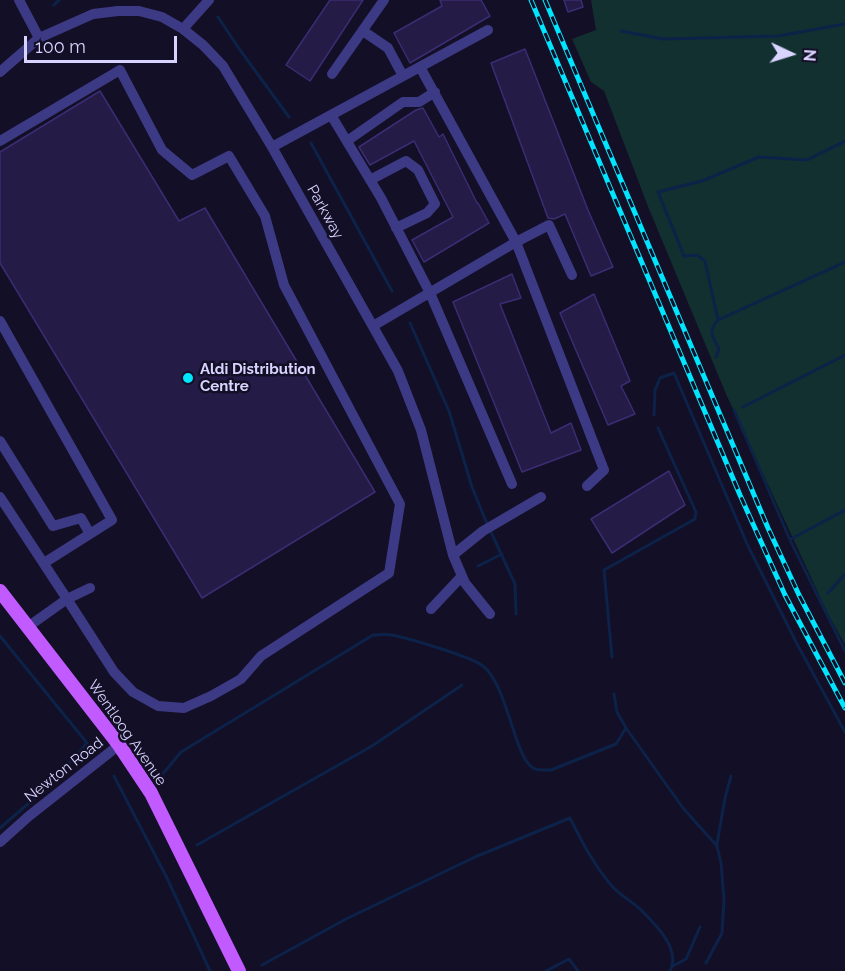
<!DOCTYPE html>
<style>
body{margin:0}
#map{position:relative;width:845px;height:971px;overflow:hidden;background:#130f26;font-family:Raleway,sans-serif}
canvas{display:block}
.north{position:absolute;left:761px;top:24px;width:60px;height:60px;-webkit-text-stroke:4px #130f26;paint-order:stroke;rotate:94deg;font-size:16px;font-weight:700;line-height:24px;text-align:center;color:#d9d4ff}
.north::after{content:'';display:block;margin:auto;width:21px;height:27px;background:#d9d4ff;clip-path:polygon(50% 0,100% 100%,50% 72%,0 100%)}
.scale{position:absolute;left:24px;top:36px;width:153px;height:27px;box-sizing:border-box;border:3px solid #d9d4ff;border-top:0;padding-left:8px;font-size:18px;line-height:21px;white-space:nowrap;color:#d9d4ff;-webkit-text-stroke:4px #130f26;paint-order:stroke}
</style>
<div id="map">
<canvas width="845" height="971"></canvas>
<div class="north">N</div>
<div class="scale">100 m</div>
</div>
<script>
const g = document.querySelector('canvas').getContext('2d');
g.lineJoin = 'round';
function fillPath(path, color) { g.fillStyle = color; g.fill(path, 'evenodd'); }
function stroke(path, color, width, dash) { g.strokeStyle = color; g.lineWidth = width; g.lineCap = dash ? 'butt' : 'round'; g.setLineDash(dash || []); g.stroke(path); }
function write(font, color, halo, rows, align = 'center') {
  g.font = font + ' Raleway,sans-serif'; g.lineWidth = 5; g.setLineDash([]); g.textBaseline = 'middle'; g.strokeStyle = halo; g.fillStyle = color; for (const [text, x, y, turn = 0] of rows) {
    g.save(); g.translate(x, y); g.rotate((+turn || 0) * Math.PI / 180); g.textAlign = isNaN(turn) ? turn : align; if (halo) g.strokeText(text, 0, 0); g.fillText(text, 0, 0); g.restore();
  }
}
fillPath(new Path2D(`
 M591 0H845V645L827 612 726 394 649 209 604 91 591 82 572 39 596 30Z`), '#12302f');
stroke(new Path2D(`
 M54 5 59 0
 M218 17 240 50 289 117
 M621 31 663 39 778 36 845 24
 M311 143 392 291
 M718 320 705 261 697 255 684 256 658 192 702 181 759 157 807 160 845 141
 M410 323 449 411 472 487 485 519 515 584 516 614
 M716 357 719 349C713 336 707 332 718 320L845 262
 M743 407 845 355
 M734 410 790 540 845 651
 M654 415 655 390 660 378 674 373 748 546 796 642 845 732
 M791 539 845 510
 M478 566 502 554
 M828 593 845 574
 M0 636 87 743 51 784 0 828
 M612 657 604 570 695 519 696 512 658 428
 M626 728 683 808 717 846 721 863 724 900 722 933 706 963
 M114 776 167 878 210 971
 M161 776 181 752 373 635C379 635 386 634 392 635 408 638 472 657 483 666 508 686 514 757 533 768 539 771 545 770 551 770L616 744 626 728 617 712 614 694
 M717 844 725 798 731 776
 M197 845 372 746 462 685
 M262 965 346 919 475 857 570 818C582 842 594 865 611 885 620 896 634 902 643 912 657 926 681 950 670 971
 M673 966 686 959 700 927
 M546 971 569 959 578 971`), '#0c2248', 3);
const building = new Path2D(`
 M330 0H363L310 81 286 65Z
 M440 0H481L490 16 410 63 394 33 442 6Z
 M564 0H581L583 7 568 12Z
 M525 49 588 210 613 267 591 276 565 214 554 219 548 218 491 63Z
 M100 91 179 221 205 208 375 492 202 598 0 263V152Z
 M423 108 439 137 443 134 477 203H478L489 223 424 262 412 240 453 217 414 141 370 165 359 147 416 110Z
 M512 274 521 298 500 304 551 433 571 423 581 450 522 472 453 302Z
 M594 294 630 381 621 386 635 414 608 425 560 313Z
 M669 471 685 505 612 553 591 519Z`);
fillPath(building, '#241b47');
stroke(building, '#3b2d73', 1.5);
stroke(new Path2D(`
 M19 0 39 38
 M183 29 209 0
 M363 31 388 48 403 76
 M420 67 516 242 604 470 587 486
 M0 72 39 38 93 14 118 11H139L162 17 183 29 203 45 223 66 272 147 398 371 421 430 453 555 465 583 490 614
 M332 74 384 0
 M331 115 381 198 430 293 512 484
 M0 141 120 70 162 150 192 175 229 156 265 216 284 285 400 504 389 573 261 656 241 679 211 696 184 708 158 706 133 692 114 672 67 599 90 588
 M347 141 403 102H419L435 92
 M272 147 488 30
 M370 180 406 161 418 170 435 204 427 213 396 228
 M0 321 112 520 44 563
 M373 326 516 242 549 225 572 275
 M0 441 53 526 81 518 90 534
 M0 497 67 599 29 626
 M453 555 483 531 541 497
 M431 609 462 576
 M0 842 29 816 119 745`), '#3d3a85', 10);
stroke(new Path2D(`
 M0 591 119 745 151 793 239 971`), '#c25bff', 14);
const rail = new Path2D(`
 M531 0 740 495 785 595 845 708
 M545 0 768 528 799 595 845 683`);
stroke(rail, '#00e5ff', 5);
stroke(rail, '#130f26', 3, [9]);
for (const [x, y, r, color] of [
 [188,378,6,"#00e5ff"]
]) { const dot = new Path2D(); dot.arc(x, y, r, 0, 2 * Math.PI); g.fillStyle = color; g.fill(dot); stroke(dot, '#130f26', 2); }
write('15px', '#d9d4ff', '#130f26', [
 ["Parkway",325,212,61],
 ["Wentloog Avenue",127,733,55],
 ["Newton Road",64,770,-38]
]);
write('bold 15px', '#d9d4ff', '#130f26', [
 ["Aldi Distribution",200,369],
 ["Centre",200,386]
], 'left');
</script>
